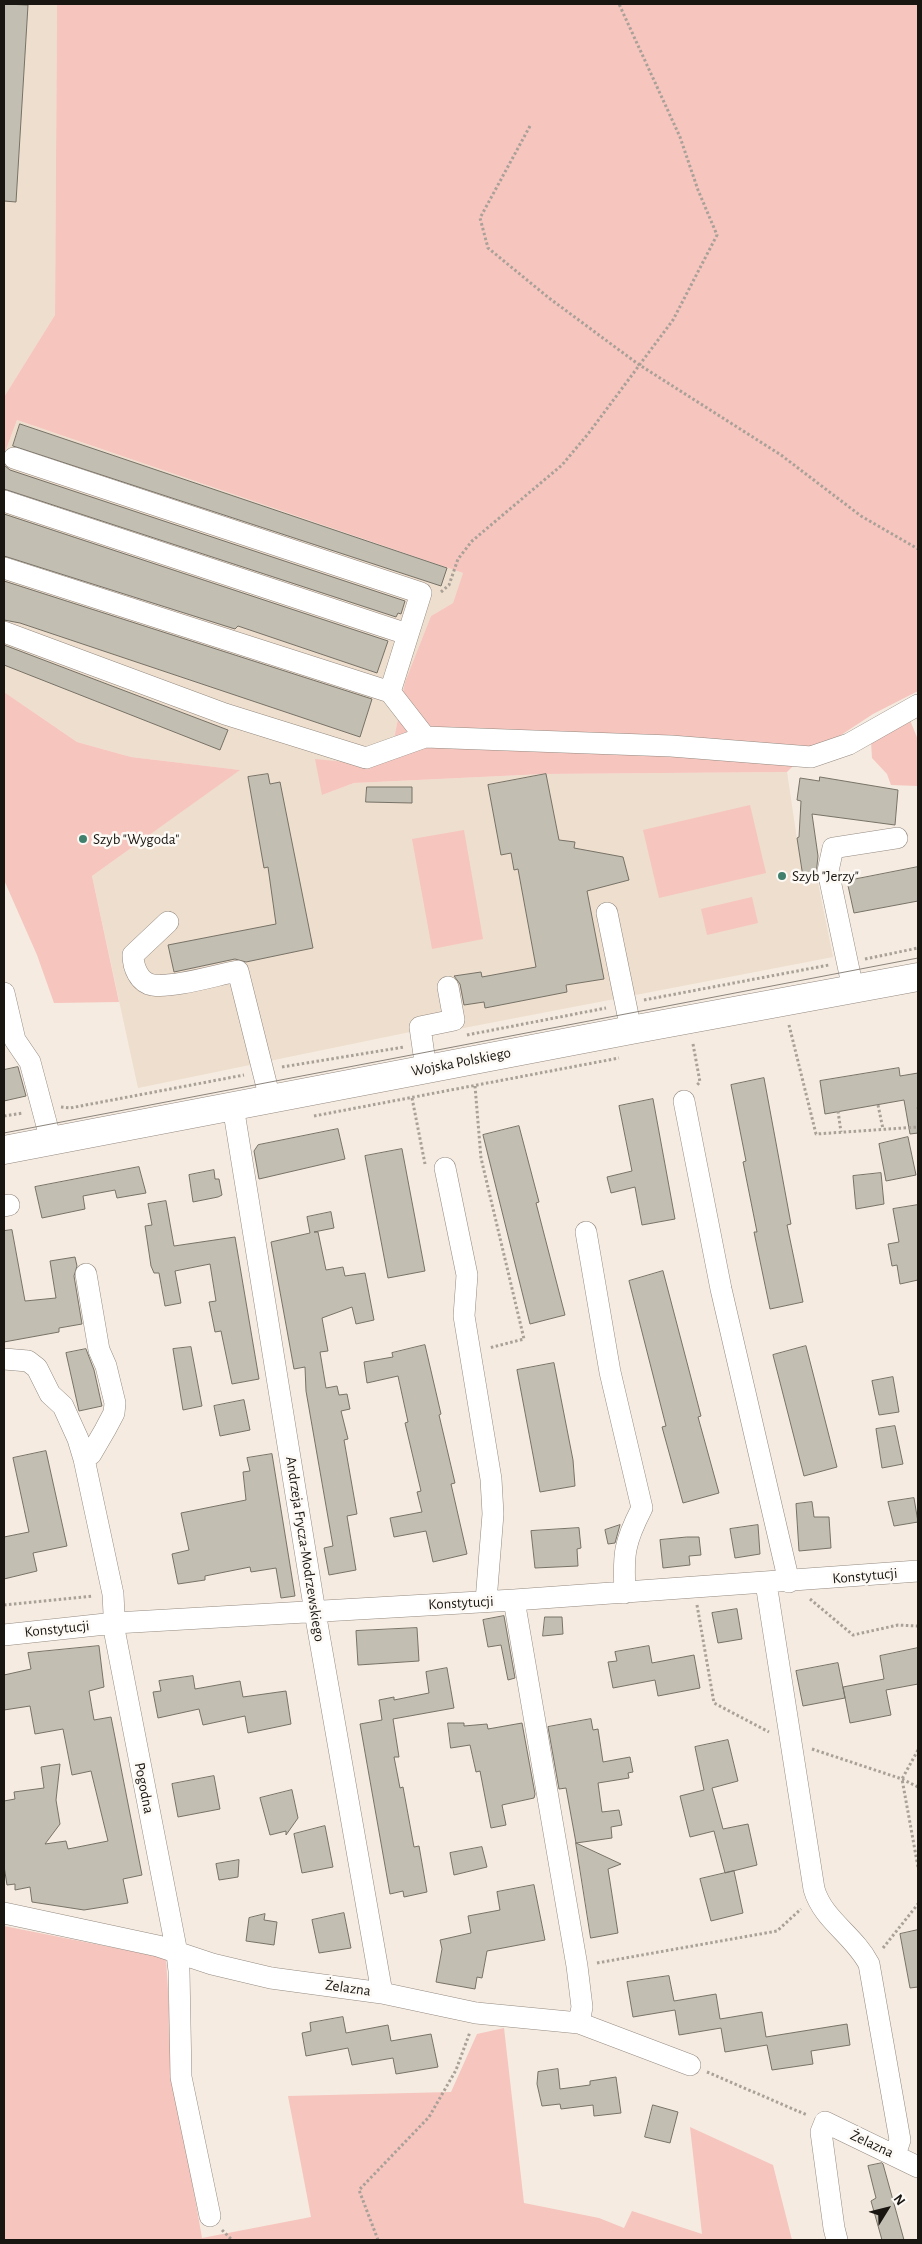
<!DOCTYPE html>
<meta charset="utf-8">
<style>
body{margin:0}
#map{position:relative;width:922px;height:2244px;overflow:hidden;background:#f5ebe0;font-family:"Alegreya Sans",sans-serif}
canvas{display:block}
.frame{position:absolute;inset:0;border:5px solid #191612;pointer-events:none}
.north{position:absolute;left:862px;top:2184px;width:50px;height:50px;-webkit-text-stroke:4px #fdf9f5;paint-order:stroke;rotate:54deg;font-size:14px;font-weight:700;line-height:20px;text-align:center;color:#191612}
.north::after{content:'';display:block;margin:auto;width:18px;height:22px;background:#191612;clip-path:polygon(50% 0,100% 100%,50% 72%,0 100%)}
</style>
<div id="map">
<canvas width="922" height="2244"></canvas>
<div class="frame"></div>
<div class="north">N</div>
</div>
<script>
const g = document.querySelector('canvas').getContext('2d');
g.lineJoin = 'round';
function fillPath(path, color) { g.fillStyle = color; g.fill(path, 'evenodd'); }
function stroke(path, color, width, dash) { g.strokeStyle = color; g.lineWidth = width; g.lineCap = dash ? 'butt' : 'round'; g.setLineDash(dash || []); g.stroke(path); }
function write(font, color, halo, rows, align = 'center') {
  g.font = font + ' "Alegreya Sans",sans-serif'; g.lineWidth = 5; g.setLineDash([]); g.textBaseline = 'middle'; g.strokeStyle = halo; g.fillStyle = color; for (const [text, x, y, turn = 0] of rows) {
    g.save(); g.translate(x, y); g.rotate((+turn || 0) * Math.PI / 180); g.textAlign = isNaN(turn) ? turn : align; if (halo) g.strokeText(text, 0, 0); g.fillText(text, 0, 0); g.restore();
  }
}
fillPath(new Path2D(`
 M4 4H57L55 315 4 397Z
 M17 420 463 573 453 603 431 616 405 682 390 760 322 795 354 783 544 774 787 772 803 880 817 878 833 957 422 1036 410 1032 138 1088 92 876 239 770 131 757 77 742 4 692V455Z`), '#eedecd');
fillPath(new Path2D(`
 M57 4H918V691L873 714 838 737 810 749 787 772 544 774 354 783 322 795 315 759 366 764 390 760 405 682 431 616 453 603 463 573 17 420 4 455V397L55 315Z
 M4 692 77 742 131 757 240 770 92 876 119 1002 54 1003 37 955 4 880Z
 M910 720 918 740V786L891 785 887 774 872 758 871 741Z
 M750 805 766 873 659 898 643 830Z
 M464 830 483 939 432 949 412 839Z
 M752 897 758 923 707 935 701 909Z
 M4 1926 166 1958 173 2072 202 2238 311 2217 288 2096 451 2092 477 2034 504 2028 524 2203 599 2218 624 2228 632 2211 702 2234 690 2127 773 2165 792 2240H4Z`), '#f6c5be');
const building = new Path2D(`
 M4 4 28 5 16 202 4 201Z
 M20 424 447 568 441 586 13 446Z
 M4 465 10 470 405 601 401 614 398 613 396 617 4 489Z
 M4 514 388 641 377 673 238 626 235 629 4 556Z
 M4 581 372 699 360 737 20 623 4 620Z
 M4 645 228 730 220 750 4 665Z
 M268 774 270 784 280 782 313 948 246 962 235 959 174 972 168 945 276 924 268 867 264 868 248 777Z
 M546 774 559 840 575 842 574 848 623 857 629 880 587 891 604 979 566 985 567 992 485 1008 484 1002 464 1005 460 984 454 976 481 972 482 977 536 967 518 869 514 870 511 853 501 855 488 785Z
 M820 777 898 790 895 825 812 814 818 856 816 875 803 877 797 838 799 837 801 801 797 800 800 778 819 781Z
 M367 787H412V803L366 802Z
 M918 867V901L854 913 847 881Z
 M18 1067 26 1096 4 1101V1070Z
 M899 1068 900 1076 918 1073V1133L910 1134 904 1100 825 1114 820 1081Z
 M764 1078 791 1224 787 1225 803 1302 770 1309 754 1232H757L743 1162 746 1161 731 1085Z
 M653 1099 675 1219 642 1225 635 1187 611 1193 607 1177 632 1171 619 1106Z
 M519 1126 539 1202 536 1203 565 1315 530 1324 483 1135Z
 M338 1129 345 1159 259 1179 254 1151 258 1145Z
 M908 1137 916 1175 886 1181 879 1144Z
 M402 1149 425 1271 388 1278 365 1156Z
 M139 1167 146 1193 117 1198 115 1190 83 1196 85 1209 42 1218 35 1187Z
 M214 1170 215 1179H219L222 1195 218 1197 193 1202 189 1175Z
 M881 1173 884 1204 856 1209 853 1176Z
 M166 1201 174 1246 235 1237 259 1379 232 1384 221 1331 215 1332 209 1302 216 1301 210 1264 175 1271 181 1303 165 1306 159 1273H154L151 1266 145 1226 152 1225 148 1204Z
 M918 1205V1280L900 1284 897 1265 892 1266 888 1244 899 1242 893 1209Z
 M331 1212 334 1228 314 1232H318L326 1270 343 1267 345 1276 365 1273 374 1320 356 1324 352 1307 322 1318 328 1351 320 1352 326 1388 337 1386 339 1395 347 1394 350 1409 341 1411 348 1439 344 1440 357 1514 347 1516 356 1570 329 1575 324 1548 333 1546 306 1391 305 1367 294 1369 271 1242 310 1233 307 1217Z
 M12 1230 25 1301 56 1298 50 1261 75 1257 77 1266 74 1276 82 1324 59 1328V1332L4 1342V1231Z
 M663 1271 701 1416 698 1417 719 1493 683 1503 662 1427 666 1426 629 1281Z
 M425 1345 441 1414 439 1415 455 1483 451 1484 467 1554 433 1562 426 1531 394 1537 390 1518 422 1512 417 1492 421 1491 405 1423 408 1422 398 1376 367 1383 364 1362 393 1357 392 1353Z
 M806 1346 837 1467 804 1476 773 1355Z
 M191 1347 202 1406 183 1410 173 1349Z
 M86 1349 94 1370 102 1406 79 1411 66 1353Z
 M554 1363 573 1460 575 1486 540 1492 517 1370Z
 M893 1377 899 1412 879 1415 872 1381Z
 M244 1400 250 1430 220 1436 214 1406Z
 M895 1426 903 1464 882 1468 876 1429Z
 M46 1451 67 1546 33 1553 37 1571 4 1579V1537L29 1532 13 1458Z
 M272 1454 295 1596 281 1598 276 1568 251 1572 250 1567 205 1576V1580L178 1584 172 1554 189 1550 181 1513 246 1500 243 1472 250 1471 247 1458Z
 M914 1498 918 1522 894 1526 888 1502Z
 M812 1502 814 1517H829L831 1548 799 1551 796 1504Z
 M620 1525 615 1543 608 1544 605 1530Z
 M758 1525 760 1554 735 1558 730 1529Z
 M579 1528 581 1548 577 1549 578 1566 535 1568 531 1531Z
 M687 1537H699L701 1555 689 1556 690 1565 663 1568 660 1540Z
 M737 1609 742 1639 718 1643 712 1613Z
 M504 1616 515 1678 508 1680 501 1645 488 1647 483 1620Z
 M545 1617H562L563 1634 543 1636Z
 M417 1628 419 1661 358 1665 356 1631Z
 M99 1646 104 1687 89 1691 94 1720 111 1717 142 1875 123 1879 128 1903 84 1910 32 1902 30 1887 15 1890V1884L7 1885 4 1866V1801L15 1799 14 1792 44 1788 41 1767 60 1764 56 1800 60 1824 45 1844 66 1841 68 1849 108 1841 91 1771 72 1775 63 1729 35 1734 30 1706 4 1710V1675L31 1669 28 1653Z
 M649 1646 652 1663 694 1655 700 1688 658 1696 655 1680 613 1688 608 1662 617 1661 615 1652Z
 M918 1648V1684L886 1690 891 1715 850 1723 843 1687 884 1679 880 1656Z
 M838 1663 845 1698 803 1706 796 1671Z
 M447 1668 454 1708 393 1719 399 1757H394L400 1788 403 1787 414 1847 419 1846 427 1892 404 1897 403 1891 390 1894 360 1724 382 1720 379 1700 394 1697V1700L429 1693 426 1672Z
 M193 1676 195 1689 240 1681 243 1697 286 1691 291 1724 248 1733 245 1716 203 1725 199 1709 158 1718 153 1692 161 1691 159 1681Z
 M591 1719 593 1730 598 1729 603 1762 630 1757 633 1772 628 1773 629 1778 598 1783 602 1812 619 1810 622 1825 611 1827 612 1838 576 1843 566 1788 559 1789 548 1727Z
 M448 1723H464V1726L487 1724 488 1729 522 1723 535 1794 534 1798 502 1805 506 1825 491 1828 480 1771 476 1772 470 1745 451 1748Z
 M728 1740 738 1781 712 1788 723 1829 748 1824 757 1865 725 1873 714 1831 690 1837 680 1796 704 1790 695 1747Z
 M214 1776 220 1809 178 1817 172 1784Z
 M292 1790 298 1818 286 1835V1831L270 1835 260 1798Z
 M325 1826 333 1867 302 1873 294 1834Z
 M576 1843 621 1864 608 1869 618 1933 591 1938Z
 M482 1847 487 1867 454 1875 450 1853Z
 M239 1860 238 1877 219 1880 216 1864Z
 M734 1871 743 1913 711 1921 700 1879Z
 M534 1885 545 1940 487 1951 482 1978 477 1977 475 1989 436 1982 442 1949 440 1940 471 1933 468 1916 500 1910 497 1892Z
 M344 1913 351 1948 319 1953 312 1920Z
 M265 1914 264 1920 277 1922 274 1945 246 1941 249 1918Z
 M918 1930V1987L910 1988 900 1934Z
 M669 1976 674 2001 716 1994 720 2019 762 2012 766 2037 847 2024 850 2045 811 2051 813 2064 772 2070 767 2045 725 2052 721 2028 679 2035 675 2010 633 2017 627 1982Z
 M343 2017 346 2033 388 2025 391 2041 431 2034 438 2067 396 2074 393 2058 352 2065 348 2048 306 2056 302 2033 311 2031 310 2023Z
 M558 2069 560 2089 590 2085V2081L616 2077 621 2113 594 2116 593 2105 561 2109 560 2104 542 2106 537 2084 538 2072Z
 M653 2105 678 2112 670 2143 645 2137Z
 M882 2163 883 2164 904 2240H882L871 2201 876 2198 868 2166Z`);
fillPath(building, '#c3beb2');
stroke(building, '#777267', 1);
const minor = new Path2D(`
 M14 458 421 593 390 692
 M4 501 407 634
 M4 568 390 692 425 737
 M4 632 225 714 366 758 425 737 671 746 811 757 849 744 918 705
 M607 913 631 1030
 M168 922 133 955C133 967 139 983 153 985 174 988 216 975 238 971L270 1099
 M853 989 828 871 833 848 897 838
 M4 993 15 1040 30 1062 51 1141
 M426 1069 420 1027 454 1020 448 987
 M684 1101 721 1289 789 1582
 M233 1106 315 1612 382 1993
 M445 1168 467 1275 464 1316 491 1479 493 1514 486 1601
 M4 1206 9 1205
 M586 1232 610 1372 642 1508C624 1543 623 1554 625 1593
 M4 1359 28 1361 37 1368 50 1394 63 1406 78 1439 84 1459 113 1594 115 1634 177 1953 179 1971 181 2077 210 2216
 M84 1459 91 1454 105 1430 114 1413 115 1403 106 1366 99 1350 86 1274
 M766 1583 814 1889C823 1920 854 1935 869 1964L900 2140 895 2155
 M514 1600 577 1966 582 2007 579 2023
 M4 1635 115 1623 514 1600 918 1571
 M4 1913 158 1946 212 1964 271 1978 382 1993 476 2013 579 2023 690 2065
 M837 2240 834 2228 821 2132 825 2122 918 2167`);
const major = new Path2D(`
 M4 1150 631 1030 918 977`);
stroke(minor, '#948a80', 22);
stroke(major, '#948a80', 29);
stroke(new Path2D(`
 M530 126 480 218 488 248 549 298 638 364 781 455 861 516 918 549
 M441 592 449 585 458 559 472 541 562 465 588 434 673 320 717 235 698 190 680 137 619 4
 M865 959 918 948
 M644 1000 829 965
 M789 1025 816 1134 918 1127
 M467 1035 606 1008
 M693 1044 700 1082 696 1086
 M282 1067 404 1047
 M475 1086 481 1158 524 1339 489 1348
 M412 1098 425 1164
 M878 1105 883 1129
 M61 1107 70 1108 244 1075
 M918 1107V1109
 M838 1111 841 1132
 M4 1116 23 1113
 M314 1116 619 1058
 M810 1599 853 1635 898 1625 918 1626
 M4 1605 93 1596
 M697 1605 714 1703 769 1732
 M812 1749 902 1779 918 1787
 M918 1750 902 1779 918 1867
 M883 1948 918 1904
 M597 1963 777 1931 801 1909
 M707 2072 807 2115
 M222 2230 232 2240
 M378 2240 359 2190 429 2117 456 2070 470 2032`), '#a9a198', 3, [2.5, 2.5]);
stroke(minor, '#fff', 21);
stroke(major, '#fff', 28);
stroke(new Path2D(`
 M4 1133 918 958`), '#8b847c', 1);
for (const [x, y, r, color] of [
 [83,839,5,"#41806d"],
 [782,876,5,"#41806d"]
]) { const dot = new Path2D(); dot.arc(x, y, r, 0, 2 * Math.PI); g.fillStyle = color; g.fill(dot); stroke(dot, '#fdf9f5', 2); }
write('15px', '#191612', '#fdf9f5', [
 ["Szyb \"Wygoda\"",93,839],
 ["Szyb \"Jerzy\"",792,876]
], 'left');
write('15px', '#191612', '#fdf9f5', [
 ["Wojska Polskiego",461,1062,-11],
 ["Andrzeja Frycza-Modrzewskiego",305,1549,81],
 ["Konstytucji",865,1576,-5],
 ["Konstytucji",461,1603,-3],
 ["Konstytucji",57,1629,-6],
 ["Pogodna",144,1788,79],
 ["Żelazna",348,1988,8],
 ["Żelazna",872,2144,25]
]);
</script>
